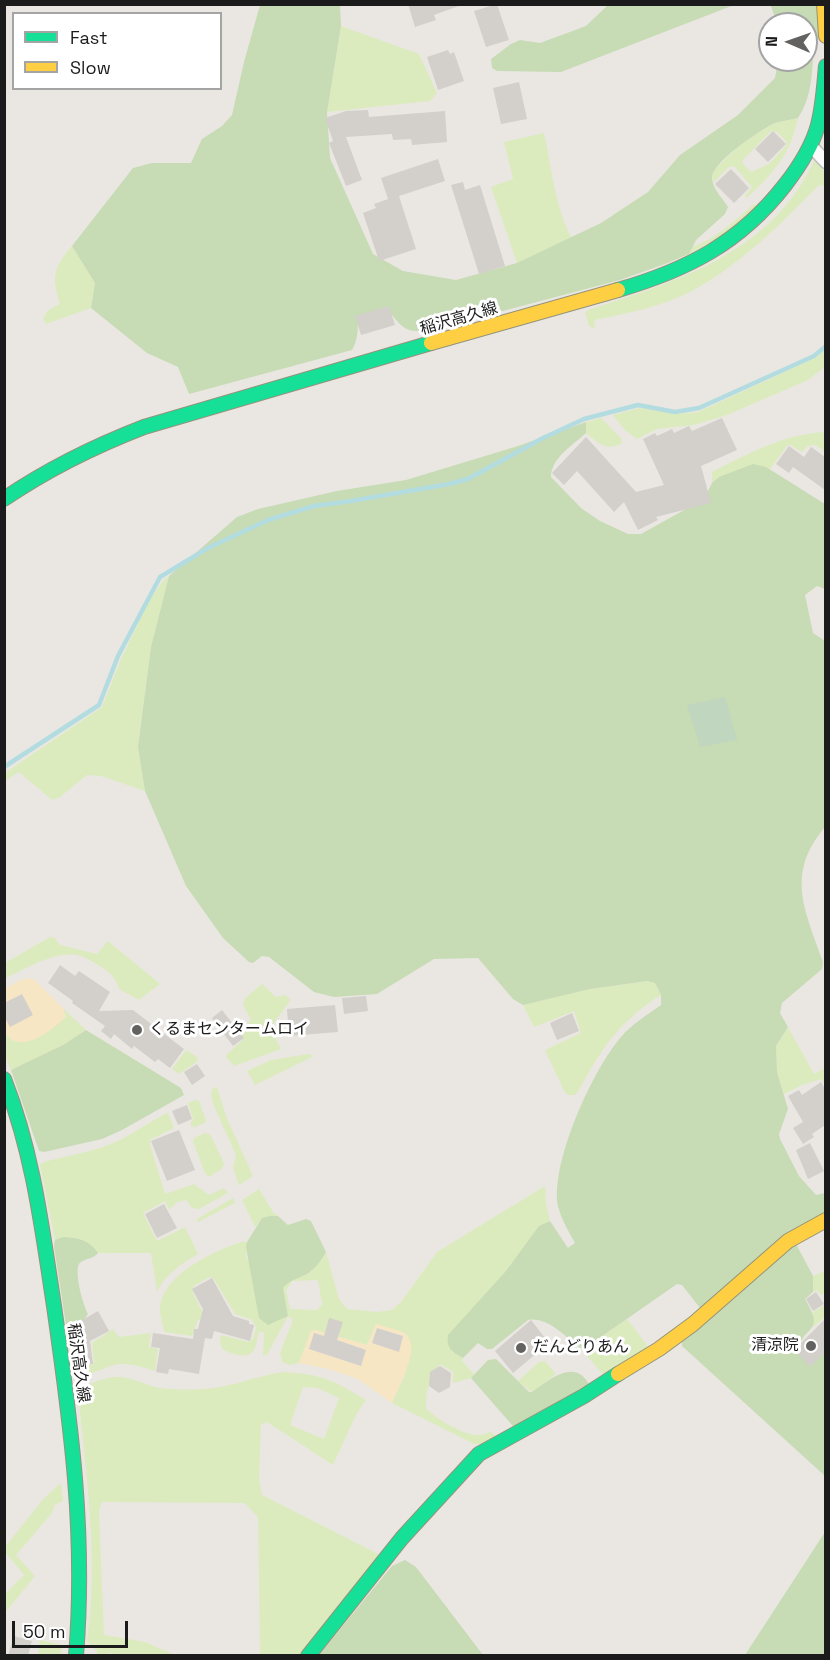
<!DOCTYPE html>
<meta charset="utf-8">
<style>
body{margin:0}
#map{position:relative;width:830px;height:1660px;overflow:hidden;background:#eae7e2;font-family:"Space Grotesk",sans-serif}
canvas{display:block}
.frame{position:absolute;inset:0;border:6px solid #1b1b1b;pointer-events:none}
.legend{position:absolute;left:12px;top:12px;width:210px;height:78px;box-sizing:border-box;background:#fff;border:2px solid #a4a4a4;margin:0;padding:8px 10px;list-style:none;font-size:18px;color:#1b1b1b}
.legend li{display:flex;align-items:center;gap:12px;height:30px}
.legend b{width:30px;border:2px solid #a4a4a4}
.north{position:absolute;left:758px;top:12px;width:60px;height:60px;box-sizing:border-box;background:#fff;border:2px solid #a4a4a4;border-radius:50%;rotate:272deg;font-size:16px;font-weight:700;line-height:24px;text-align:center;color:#1b1b1b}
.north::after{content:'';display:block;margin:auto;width:21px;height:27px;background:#636261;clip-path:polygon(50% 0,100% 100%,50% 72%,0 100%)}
.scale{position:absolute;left:12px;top:1621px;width:116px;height:27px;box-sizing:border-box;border:3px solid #1b1b1b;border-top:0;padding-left:8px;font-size:18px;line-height:21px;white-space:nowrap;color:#1b1b1b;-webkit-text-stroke:4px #fff;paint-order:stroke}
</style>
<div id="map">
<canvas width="830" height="1660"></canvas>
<div class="frame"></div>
<ul class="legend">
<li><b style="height:8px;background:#16e098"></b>Fast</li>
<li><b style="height:8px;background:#ffcf43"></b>Slow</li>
</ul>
<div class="north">N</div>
<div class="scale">50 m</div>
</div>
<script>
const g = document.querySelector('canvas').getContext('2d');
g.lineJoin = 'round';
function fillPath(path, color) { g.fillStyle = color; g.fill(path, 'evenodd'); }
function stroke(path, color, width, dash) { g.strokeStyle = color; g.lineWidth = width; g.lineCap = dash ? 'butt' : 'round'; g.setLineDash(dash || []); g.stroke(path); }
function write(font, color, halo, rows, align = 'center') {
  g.font = font + ' "Space Grotesk","Noto Sans JP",sans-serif'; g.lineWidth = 6; g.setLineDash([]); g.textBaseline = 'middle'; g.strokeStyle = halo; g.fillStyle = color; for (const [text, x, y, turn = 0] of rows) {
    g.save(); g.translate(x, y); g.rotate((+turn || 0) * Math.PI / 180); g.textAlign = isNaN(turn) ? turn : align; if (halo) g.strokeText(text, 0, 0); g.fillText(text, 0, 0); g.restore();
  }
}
fillPath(new Path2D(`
 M341 26 419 54 437 93 430 101 327 112Z
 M798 118C789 157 775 171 747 198L745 196 752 187 734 166 729 167 713 183 712 175 716 168 743 142 775 123ZM771 131 777 132 786 141V146L769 164 751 172 743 164V160Z
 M544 133C551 164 556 212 572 238L517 263 491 187 513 179 504 142Z
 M815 159 825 172V186L819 185C781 224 740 265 692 291 662 307 627 313 595 320L594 329 589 326 585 313 588 310C678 281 772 253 815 159Z
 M754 204 758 206C737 226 715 241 689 254L692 247C715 239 736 220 754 204Z
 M72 246 95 283 91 308 46 324 43 319 47 311 60 304C51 276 54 267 72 246Z
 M825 350V367L808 380 727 415 694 425 657 429 637 439 625 430 613 415 640 408 677 414 698 412 817 357Z
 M601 418 621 438 622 443C607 452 598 443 586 433V422Z
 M825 432V452L816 445 808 446 802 452 790 445 787 446 770 469 766 467 719 477 712 483V472C747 454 784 434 825 432Z
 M169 576 151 647 138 745 145 791 101 776 87 775 60 797 52 800 19 772 5 781V773L102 707 121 659 150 599 163 581Z
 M50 937 55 938 60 945 97 954 108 941 160 984 139 1000 119 989C116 978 109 971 98 965 93 962 87 958 81 956 56 949 27 969 5 978V963Z
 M647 981 655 983 661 995C619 1022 603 1046 579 1090L575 1095H568L564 1091 545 1050 581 1033 574 1011 534 1027 523 1005 590 989Z
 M262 984 276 997 286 995 290 1000C285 1010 275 1018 271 1029L281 1049 234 1066 225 1056 243 1040 242 1031 251 1020 243 1005 245 998Z
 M63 1008 86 1030 63 1045 11 1070 5 1056V1033C26 1053 46 1030 66 1017Z
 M788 1027 814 1074 825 1068V1084L821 1079 802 1085 784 1094 777 1072 776 1046Z
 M186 1050 197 1057 198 1061 179 1074 172 1069Z
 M308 1054 314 1056 255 1085 247 1071 271 1060Z
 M217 1087 226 1116 253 1176 239 1185 233 1168 236 1155 213 1104 211 1094 213 1088Z
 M195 1100 199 1101 206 1120 205 1123 195 1127 191 1126V1122L193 1119 188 1103Z
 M168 1113 174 1128 150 1140V1145L165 1194 194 1184 209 1195 224 1188 228 1193 199 1209 192 1208 186 1200 177 1202 169 1210 165 1201 143 1213 157 1241 185 1227 198 1254C180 1265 167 1273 157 1292L151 1253H98C90 1242 69 1235 55 1240L40 1164 44 1162C70 1155 98 1151 122 1139 138 1131 151 1120 168 1113Z
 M205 1133 210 1134 224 1163 222 1169 209 1177 205 1173 193 1142 194 1138Z
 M545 1186 546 1204 550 1221 539 1226 452 1351 463 1358 462 1361 474 1374 471 1378 453 1383V1372L440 1364C429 1378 426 1391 426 1408 435 1418 463 1435 477 1435 482 1435 486 1433 491 1432L497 1437 481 1444H474L392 1403 405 1374 409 1339 406 1334 376 1324 367 1345 315 1330 311 1331 299 1363 290 1365 282 1362 280 1353 293 1320 288 1316 267 1355H263L264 1333 260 1331C257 1336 257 1345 254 1350 247 1361 231 1353 222 1349L220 1341 221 1335 248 1342 253 1339 256 1327 252 1320 235 1314 214 1279 209 1277 194 1286 193 1293 205 1317 198 1320 192 1336 164 1332C163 1325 160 1316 160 1308 162 1275 214 1251 241 1242H247L246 1257 288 1316 283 1288C291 1278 293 1281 303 1276 314 1271 320 1262 326 1252L339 1299 347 1309 378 1312 392 1310 401 1302 437 1252ZM318 1280 322 1304 317 1310 290 1309 286 1291 292 1281Z
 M259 1189 273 1212 278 1216 262 1218 255 1227 242 1200Z
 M233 1198 235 1203 198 1222 197 1219Z
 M825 1271V1293L821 1295 817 1290 813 1292V1276Z
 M825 1305V1317L813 1327V1312Z
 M627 1319 647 1345V1349L605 1377 580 1348H585Z
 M113 1329 119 1337 151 1333 149 1347 158 1349 155 1371C141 1367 125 1361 111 1366 99 1370 90 1375 78 1377L72 1368 92 1365 94 1362 92 1343Z
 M545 1361 556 1374 532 1392 518 1381 539 1362Z
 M283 1372C322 1374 333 1380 366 1400L356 1415 333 1465 267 1422 261 1425 259 1478 262 1495 382 1556 303 1655H260L258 1518 245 1503 102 1502 99 1511 104 1635 145 1642 175 1655 137 1656 108 1653 107 1655H97V1651L87 1641C99 1559 86 1475 78 1393L80 1388C92 1383 107 1376 120 1377 133 1378 143 1384 155 1387 169 1390 188 1390 202 1389 229 1388 256 1376 283 1372ZM303 1387 317 1388 339 1398 324 1439 290 1425Z
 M61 1483 63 1501 55 1505 52 1513 16 1555 35 1576 5 1613V1594L24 1575 5 1552V1547L44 1498Z
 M40 1640 62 1645 61 1655H38Z`), '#dbebbd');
fillPath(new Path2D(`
 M609 4 734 5 561 72 497 71 492 68 491 59 511 44 520 40 540 43 586 26Z
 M260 5H340L341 26 327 112 330 158 373 254 403 271 456 280 517 263 601 223 648 192 680 155 738 115 775 78 778 60H806V24H777L771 6 766 5H825L820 37 814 43C812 69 813 96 798 118 790 120 782 121 775 123 760 130 712 162 712 178 712 188 723 199 728 207L725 214 696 240 689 254 665 264 620 280 431 330C405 334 403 328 387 309L358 317C358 329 358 340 352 350L189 394 178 367 147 353 91 308 95 283 72 246 133 168 152 163H191L202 139 222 126 232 115 244 62Z
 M586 422V433C573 445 551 458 551 477L581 508 600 521 628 534H641L704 499 712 483 719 477 753 464 766 467 825 504V589L817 586 805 595 813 633 825 641V827C785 874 805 910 823 962L822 969 782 1003 780 1013 788 1027 776 1046 777 1072 788 1109 779 1134 780 1139 799 1176 816 1195 825 1193V1216L700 1308 682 1285 677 1284 585 1348H580C566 1337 547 1316 528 1320L492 1349H487L478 1343 463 1358C452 1352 446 1348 448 1335L506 1271 539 1226 550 1221 568 1248 575 1243C569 1232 561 1219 558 1206 550 1163 593 1069 621 1037 632 1024 647 1015 661 1005V995L655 983 647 981 590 989 523 1005 513 999 478 958 434 959 377 994 334 997 314 992 269 957 262 956 253 963 249 962 223 938 186 886 145 791 138 747 151 647 169 576 237 517 258 509 337 491 406 480 518 446Z
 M86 1030 181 1088 184 1095 122 1130 102 1139 44 1152 39 1151 11 1070 63 1045Z
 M270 1216H278L288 1225 306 1219 311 1221 326 1252C320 1262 314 1271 303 1276 294 1280 290 1280 283 1288L288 1316 268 1325 259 1318 246 1247 247 1242 262 1218Z
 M63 1237C79 1238 89 1240 98 1253 93 1259 87 1258 81 1262 72 1267 83 1305 88 1314L73 1336 68 1338 54 1246 55 1240Z
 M796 1244 813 1276V1292L805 1299C826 1334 804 1324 798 1350L811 1363 825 1352V1476L682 1346V1339Z
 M496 1359 529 1392H532C550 1379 576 1357 590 1386L516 1428 512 1425 471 1378 488 1360Z
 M825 1532V1655H745Z
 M405 1560 416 1567 483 1655 318 1656 392 1566Z`), '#c7dbb5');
fillPath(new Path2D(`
 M30 978 35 980 63 1008 66 1017C55 1027 36 1043 21 1042 13 1042 9 1038 5 1033L4 1016 33 1015 22 994 5 1003V989L20 980Z
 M376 1324C384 1327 400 1329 407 1335 421 1349 397 1389 392 1403L358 1379 328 1369 299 1363 311 1331 316 1330 367 1345ZM377 1328 403 1336 399 1351 372 1343ZM314 1333 366 1350 361 1366 309 1349Z`), '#f6e6c4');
fillPath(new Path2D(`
 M725 697 737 740 700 747 687 705Z`), '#c0d6be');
stroke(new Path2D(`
 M4 767 99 705 118 656 160 577 208 548 268 520 314 506 351 501 449 484 468 479 543 438 584 419 638 405 675 412 699 408 814 356 826 346`), '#b3dce1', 4.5);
fillPath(new Path2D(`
 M408 4H458L459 6 434 15 436 20 415 27Z
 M497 4 509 40 486 47 474 11Z
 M448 50 450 54 454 52 464 81 438 90 427 57Z
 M519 82 527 119 501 124 493 88Z
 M368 110 369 117 445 111 447 142 412 145 411 139 393 140 392 134 346 137 362 180 346 186 329 143 333 141 325 118 346 111Z
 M773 131 786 144 768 162 755 149Z
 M438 159 445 181 399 196 416 249 379 261 363 213 376 208 374 204 388 199 381 178Z
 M731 169 749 188 734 203 715 184Z
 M463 182 465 190 480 185 505 266 479 274 451 185Z
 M389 306 395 325 361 335 355 316Z
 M722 418 737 450 701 466 711 503 656 517 658 520 638 530 624 502 614 512 577 471 564 485 552 473 586 437 636 492 664 485 643 439 655 433 657 436 672 429 674 433 689 426 692 431Z
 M789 446 804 457 811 447 825 457V490L793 467 789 473 776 464Z
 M60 965 75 976 79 971 110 992 99 1011 133 1010 184 1049 170 1068 158 1059 155 1062 134 1046 132 1049 114 1034 111 1039 101 1031 105 1026 72 1003 73 1001 48 983Z
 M22 994 33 1015 10 1027 4 1016V1003Z
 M366 996 368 1011 344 1014 342 998Z
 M335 1005 338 1032 289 1036 287 1009Z
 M222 1010 244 1038 233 1046 212 1018Z
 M572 1013 579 1031 557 1040 550 1023Z
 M197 1064 205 1076 192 1085 184 1072Z
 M821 1082 825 1089V1125L812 1134 814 1137 803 1144 793 1128 803 1122 788 1096 799 1090 802 1095Z
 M187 1105 192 1119 178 1125 172 1111Z
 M179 1130 195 1170 167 1181 151 1141Z
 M810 1143 824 1171 808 1179 796 1150Z
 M164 1204 177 1228 157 1238 145 1214Z
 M212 1278 233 1316 249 1321V1324L254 1325 250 1341 214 1331 212 1339 205 1338 199 1374 169 1369 168 1374 156 1372 160 1348 151 1347 153 1333 193 1339 194 1329H198L203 1309 192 1289Z
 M816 1292 824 1304 813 1311 806 1299Z
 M98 1311 109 1331 90 1341 93 1364 75 1366 72 1343 81 1341 72 1326Z
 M329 1318 343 1322 337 1340 366 1350 361 1366 309 1349 314 1333 324 1336Z
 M825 1319V1352L810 1367 794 1350Z
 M531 1320 549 1343 513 1373 495 1351Z
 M377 1328 403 1336 399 1352 372 1343Z
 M440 1366 451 1373 450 1387 439 1393 429 1386 430 1372Z
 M14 1636 32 1641 28 1656H8Z`), '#d3cfcb');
const street = new Path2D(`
 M810 145 826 162`);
const fast = new Path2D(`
 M618 290C687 270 740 243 785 185 799 167 812 147 818 125 823 106 824 86 826 66
 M4 499C48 469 95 446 144 427L431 343
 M4 1079C33 1152 42 1228 54 1306 71 1425 86 1535 76 1656
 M308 1656 402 1538 479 1454 584 1396 618 1374`);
const slow = new Path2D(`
 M824 4 826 36
 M431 343 618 290
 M618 1374 659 1349 693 1324 788 1241 826 1220`);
stroke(street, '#c2c1bf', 15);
stroke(fast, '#94937b', 16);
stroke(slow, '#94937b', 16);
stroke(street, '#fcfbfb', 12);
stroke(fast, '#16e098', 14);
stroke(slow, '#ffcf43', 14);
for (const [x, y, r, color] of [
 [137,1030,6,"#636261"],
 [811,1346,6,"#636261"],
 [521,1348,6,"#636261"]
]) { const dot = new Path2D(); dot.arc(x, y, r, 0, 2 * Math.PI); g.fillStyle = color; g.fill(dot); stroke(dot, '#fff', 2); }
write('16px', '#1b1b1b', '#fff', [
 ["稲沢高久線",459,319,-16],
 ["稲沢高久線",78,1363,82]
]);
write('16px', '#1b1b1b', '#fff', [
 ["くるまセンタームロイ",149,1030],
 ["清涼院",799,1346,"right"],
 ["だんどりあん",533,1348]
], 'left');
</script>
